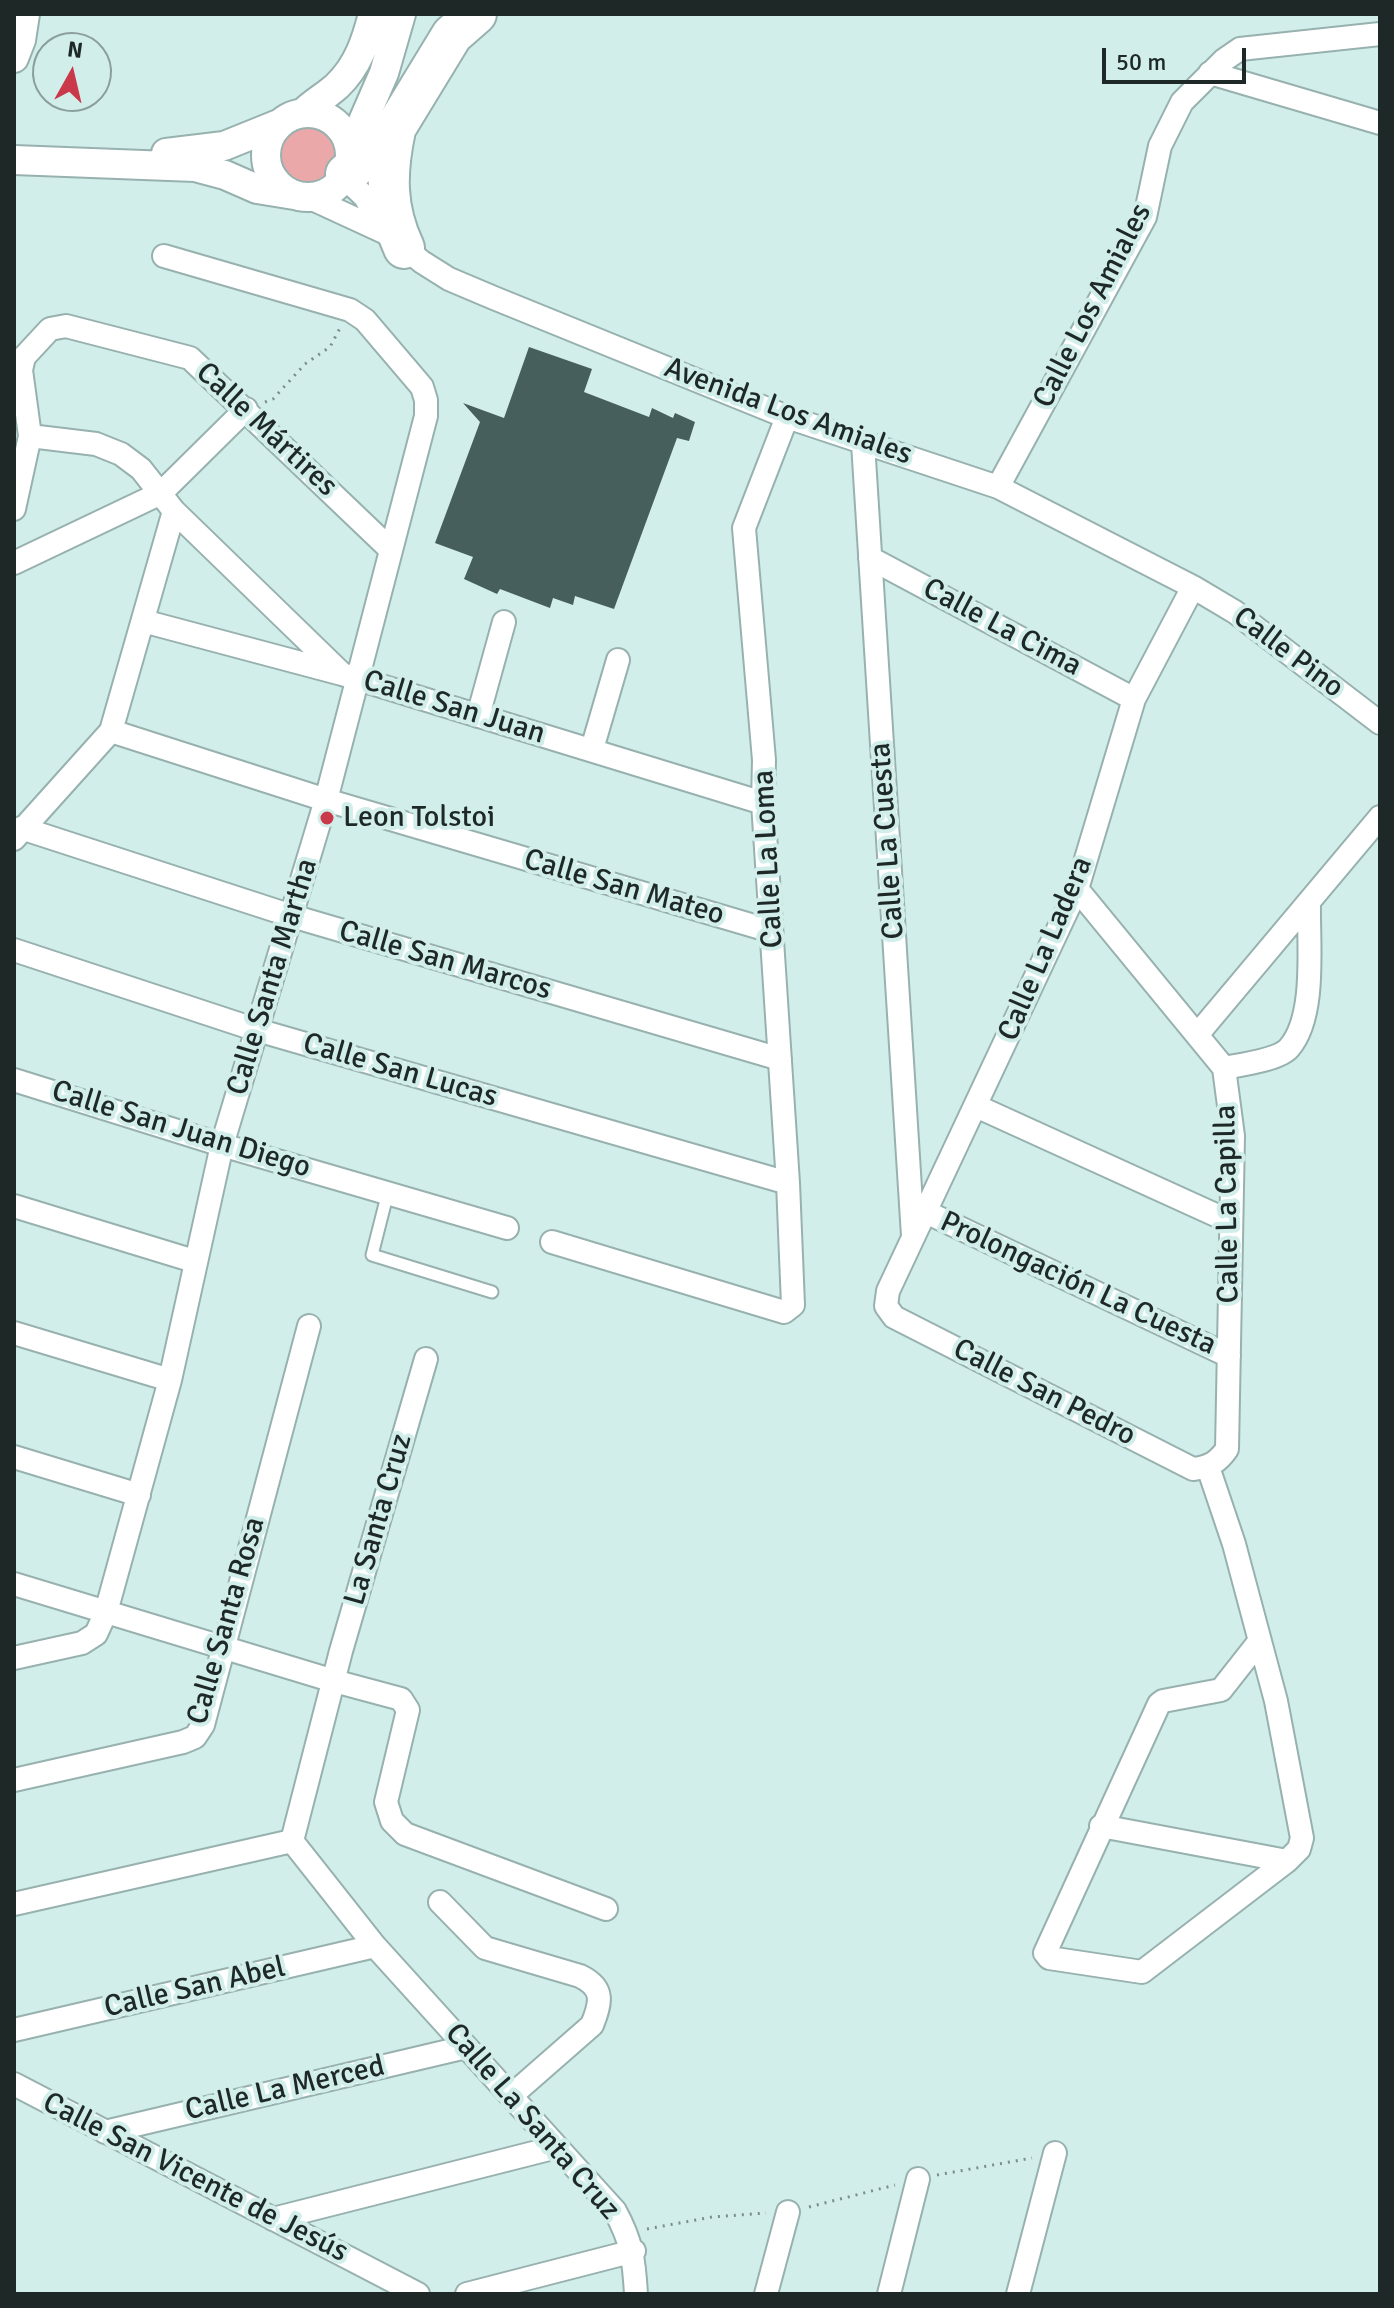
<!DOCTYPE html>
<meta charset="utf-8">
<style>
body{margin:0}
#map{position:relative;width:1394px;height:2308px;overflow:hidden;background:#d2eeeb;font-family:Signika,sans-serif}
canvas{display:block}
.frame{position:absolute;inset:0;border:16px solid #1d2827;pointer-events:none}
.north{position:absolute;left:32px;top:32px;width:80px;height:80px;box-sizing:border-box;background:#d2eeeb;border:2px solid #8a9f9d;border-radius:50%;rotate:8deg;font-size:22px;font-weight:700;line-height:32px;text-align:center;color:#1d2827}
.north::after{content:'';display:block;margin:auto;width:28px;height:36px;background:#c9394a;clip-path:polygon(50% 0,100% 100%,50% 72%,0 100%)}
.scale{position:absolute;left:1102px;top:48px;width:144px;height:36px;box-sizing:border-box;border:4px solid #1d2827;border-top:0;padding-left:10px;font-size:24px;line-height:28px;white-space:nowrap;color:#1d2827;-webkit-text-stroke:6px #d2eeeb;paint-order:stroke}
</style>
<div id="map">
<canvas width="1394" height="2308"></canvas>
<div class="frame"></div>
<div class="north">N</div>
<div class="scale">50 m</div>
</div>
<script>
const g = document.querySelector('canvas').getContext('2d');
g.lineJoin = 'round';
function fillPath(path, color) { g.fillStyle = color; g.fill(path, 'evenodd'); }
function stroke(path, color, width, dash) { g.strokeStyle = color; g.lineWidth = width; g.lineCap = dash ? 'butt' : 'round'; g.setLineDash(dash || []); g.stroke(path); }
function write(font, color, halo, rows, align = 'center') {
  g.font = font + ' Signika,sans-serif'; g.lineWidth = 8; g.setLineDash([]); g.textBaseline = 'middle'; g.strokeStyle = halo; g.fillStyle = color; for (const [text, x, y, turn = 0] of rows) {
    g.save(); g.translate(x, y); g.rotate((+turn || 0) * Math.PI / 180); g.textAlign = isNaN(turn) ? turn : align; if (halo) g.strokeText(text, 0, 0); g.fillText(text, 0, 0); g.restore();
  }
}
fillPath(new Path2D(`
 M274 155a32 32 0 1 1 64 0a32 32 0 1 1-64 0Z`), '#eba8a9');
fillPath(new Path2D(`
 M529 347 592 369 584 392 649 417 652 408 673 418 675 413 695 422 689 441 677 438 614 609 575 596 573 605 553 598 550 608 500 589 497 594 464 579 473 557 435 543 480 422 463 403 504 418Z`), '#465e5c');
const service = new Path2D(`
 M388 1192 372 1255 492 1292`);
const minor = new Path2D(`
 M1210 73 1380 123
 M344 177 365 197 383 229
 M308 197 386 233 422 262 449 279 494 298 787 417 998 487 1193 587 1235 612 1380 723
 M30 436 96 444 121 454 141 469 174 511 340 672
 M863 443 913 1236
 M998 487 1145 217 1160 146 1182 102 1224 60 1240 49 1380 34
 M14 509 30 436 21 370 24 357 50 329 66 326 190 358 391 550
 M870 558 1134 699
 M14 563 161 493 246 409
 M143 621 342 674 763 803
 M478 716 504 622
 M111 731 326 800 771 931
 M592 749 618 660
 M21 828 292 916 780 1059
 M14 839 111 731 174 511
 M1077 889 1224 1068 1233 1136 1227 1449C1218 1462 1210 1467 1193 1469L894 1317 886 1306 888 1291 1077 889 1134 699 1193 587
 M14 950 257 1030 788 1183
 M1197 1035 1380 817
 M1224 1068C1239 1065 1279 1060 1289 1048 1317 1016 1308 942 1309 902
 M14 1080 222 1145 507 1228
 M976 1106 1231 1222
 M14 1206 194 1261
 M926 1212 1229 1356
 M552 1242 784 1312 793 1305 788 1183 763 803 764 760 744 528 787 417
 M14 1333 170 1380
 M14 1457 139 1495
 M14 1584 334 1681 401 1699 408 1710 386 1802 392 1821 405 1834 606 1909
 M1258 1643 1221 1690 1163 1701 1159 1704 1045 1953 1049 1958 1142 1972 1287 1861
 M14 1658 82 1643 96 1634 106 1612 170 1380 222 1145 326 800 426 416V400L422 387 365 320 350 310 164 256
 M14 1780 183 1742 195 1737 203 1725 309 1326
 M1101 1826 1287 1861 1299 1849 1302 1838 1276 1701 1234 1544 1208 1467
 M292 1841 375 1946 615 2211C632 2242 634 2260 636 2294
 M292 1841 341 1651 426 1359
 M440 1902 485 1948 580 1976C605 1988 601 2003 592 2025L512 2095
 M14 1904 292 1841
 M14 2030 375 1946
 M14 2084 418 2294
 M105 2132 466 2047
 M273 2219 557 2147
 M467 2294 634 2251
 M766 2294 788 2212
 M889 2294 918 2179
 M1018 2294 1055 2153`);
const tertiary = new Path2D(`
 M14 58 21 40 25 14
 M303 113C313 103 326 96 337 86 358 66 366 41 373 14
 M266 155a42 42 0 1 1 84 0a42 42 0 1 1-84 0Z
 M350 151 384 73 401 14
 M166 153 224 146 281 123
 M14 160 195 167 225 175 257 189 294 195`);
const motorway = new Path2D(`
 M395 130C386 172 385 208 404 248
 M346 174 388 140 452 35 476 14`);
stroke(service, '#97b1af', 15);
stroke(minor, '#97b1af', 26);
stroke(tertiary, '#97b1af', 32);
stroke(motorway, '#97b1af', 44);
stroke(new Path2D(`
 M265 402 273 399 305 364 330 347 340 328
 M937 2175 1032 2158
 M809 2207 895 2185
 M647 2229 712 2217 766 2213`), '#7a8e8c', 3, [2, 6]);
stroke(service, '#fff', 11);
stroke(minor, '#fff', 22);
stroke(tertiary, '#fff', 28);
stroke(motorway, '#fff', 40);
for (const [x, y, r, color] of [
 [327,818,8,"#c9394a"]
]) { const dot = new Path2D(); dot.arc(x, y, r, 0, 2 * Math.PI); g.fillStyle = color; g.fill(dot); stroke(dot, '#d2eeeb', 3); }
write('30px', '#1d2827', '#d2eeeb', [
 ["Calle Los Amiales",1093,306,-63],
 ["Avenida Los Amiales",788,412,20],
 ["Calle Mártires",266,430,43],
 ["Calle La Cima",1002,628,28],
 ["Calle Pino",1288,653,37],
 ["Calle San Juan",454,708,17],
 ["Calle La Cuesta",888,841,-94],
 ["Calle La Loma",769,859,-93],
 ["Calle San Mateo",624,888,16],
 ["Calle La Ladera",1046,949,-67],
 ["Calle San Marcos",445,961,16],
 ["Calle Santa Martha",273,977,-73],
 ["Calle San Lucas",400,1071,16],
 ["Calle San Juan Diego",181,1130,17],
 ["Calle La Capilla",1228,1204,-91],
 ["Prolongación La Cuesta",1078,1284,25],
 ["Calle San Pedro",1044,1393,27],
 ["La Santa Cruz",379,1520,-74],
 ["Calle Santa Rosa",227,1621,-74],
 ["Calle San Abel",195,1988,-13],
 ["Calle La Merced",285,2089,-13],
 ["Calle La Santa Cruz",532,2122,49],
 ["Calle San Vicente de Jesús",195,2178,27]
]);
write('30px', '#1d2827', '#d2eeeb', [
 ["Leon Tolstoi",343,818]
], 'left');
</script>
